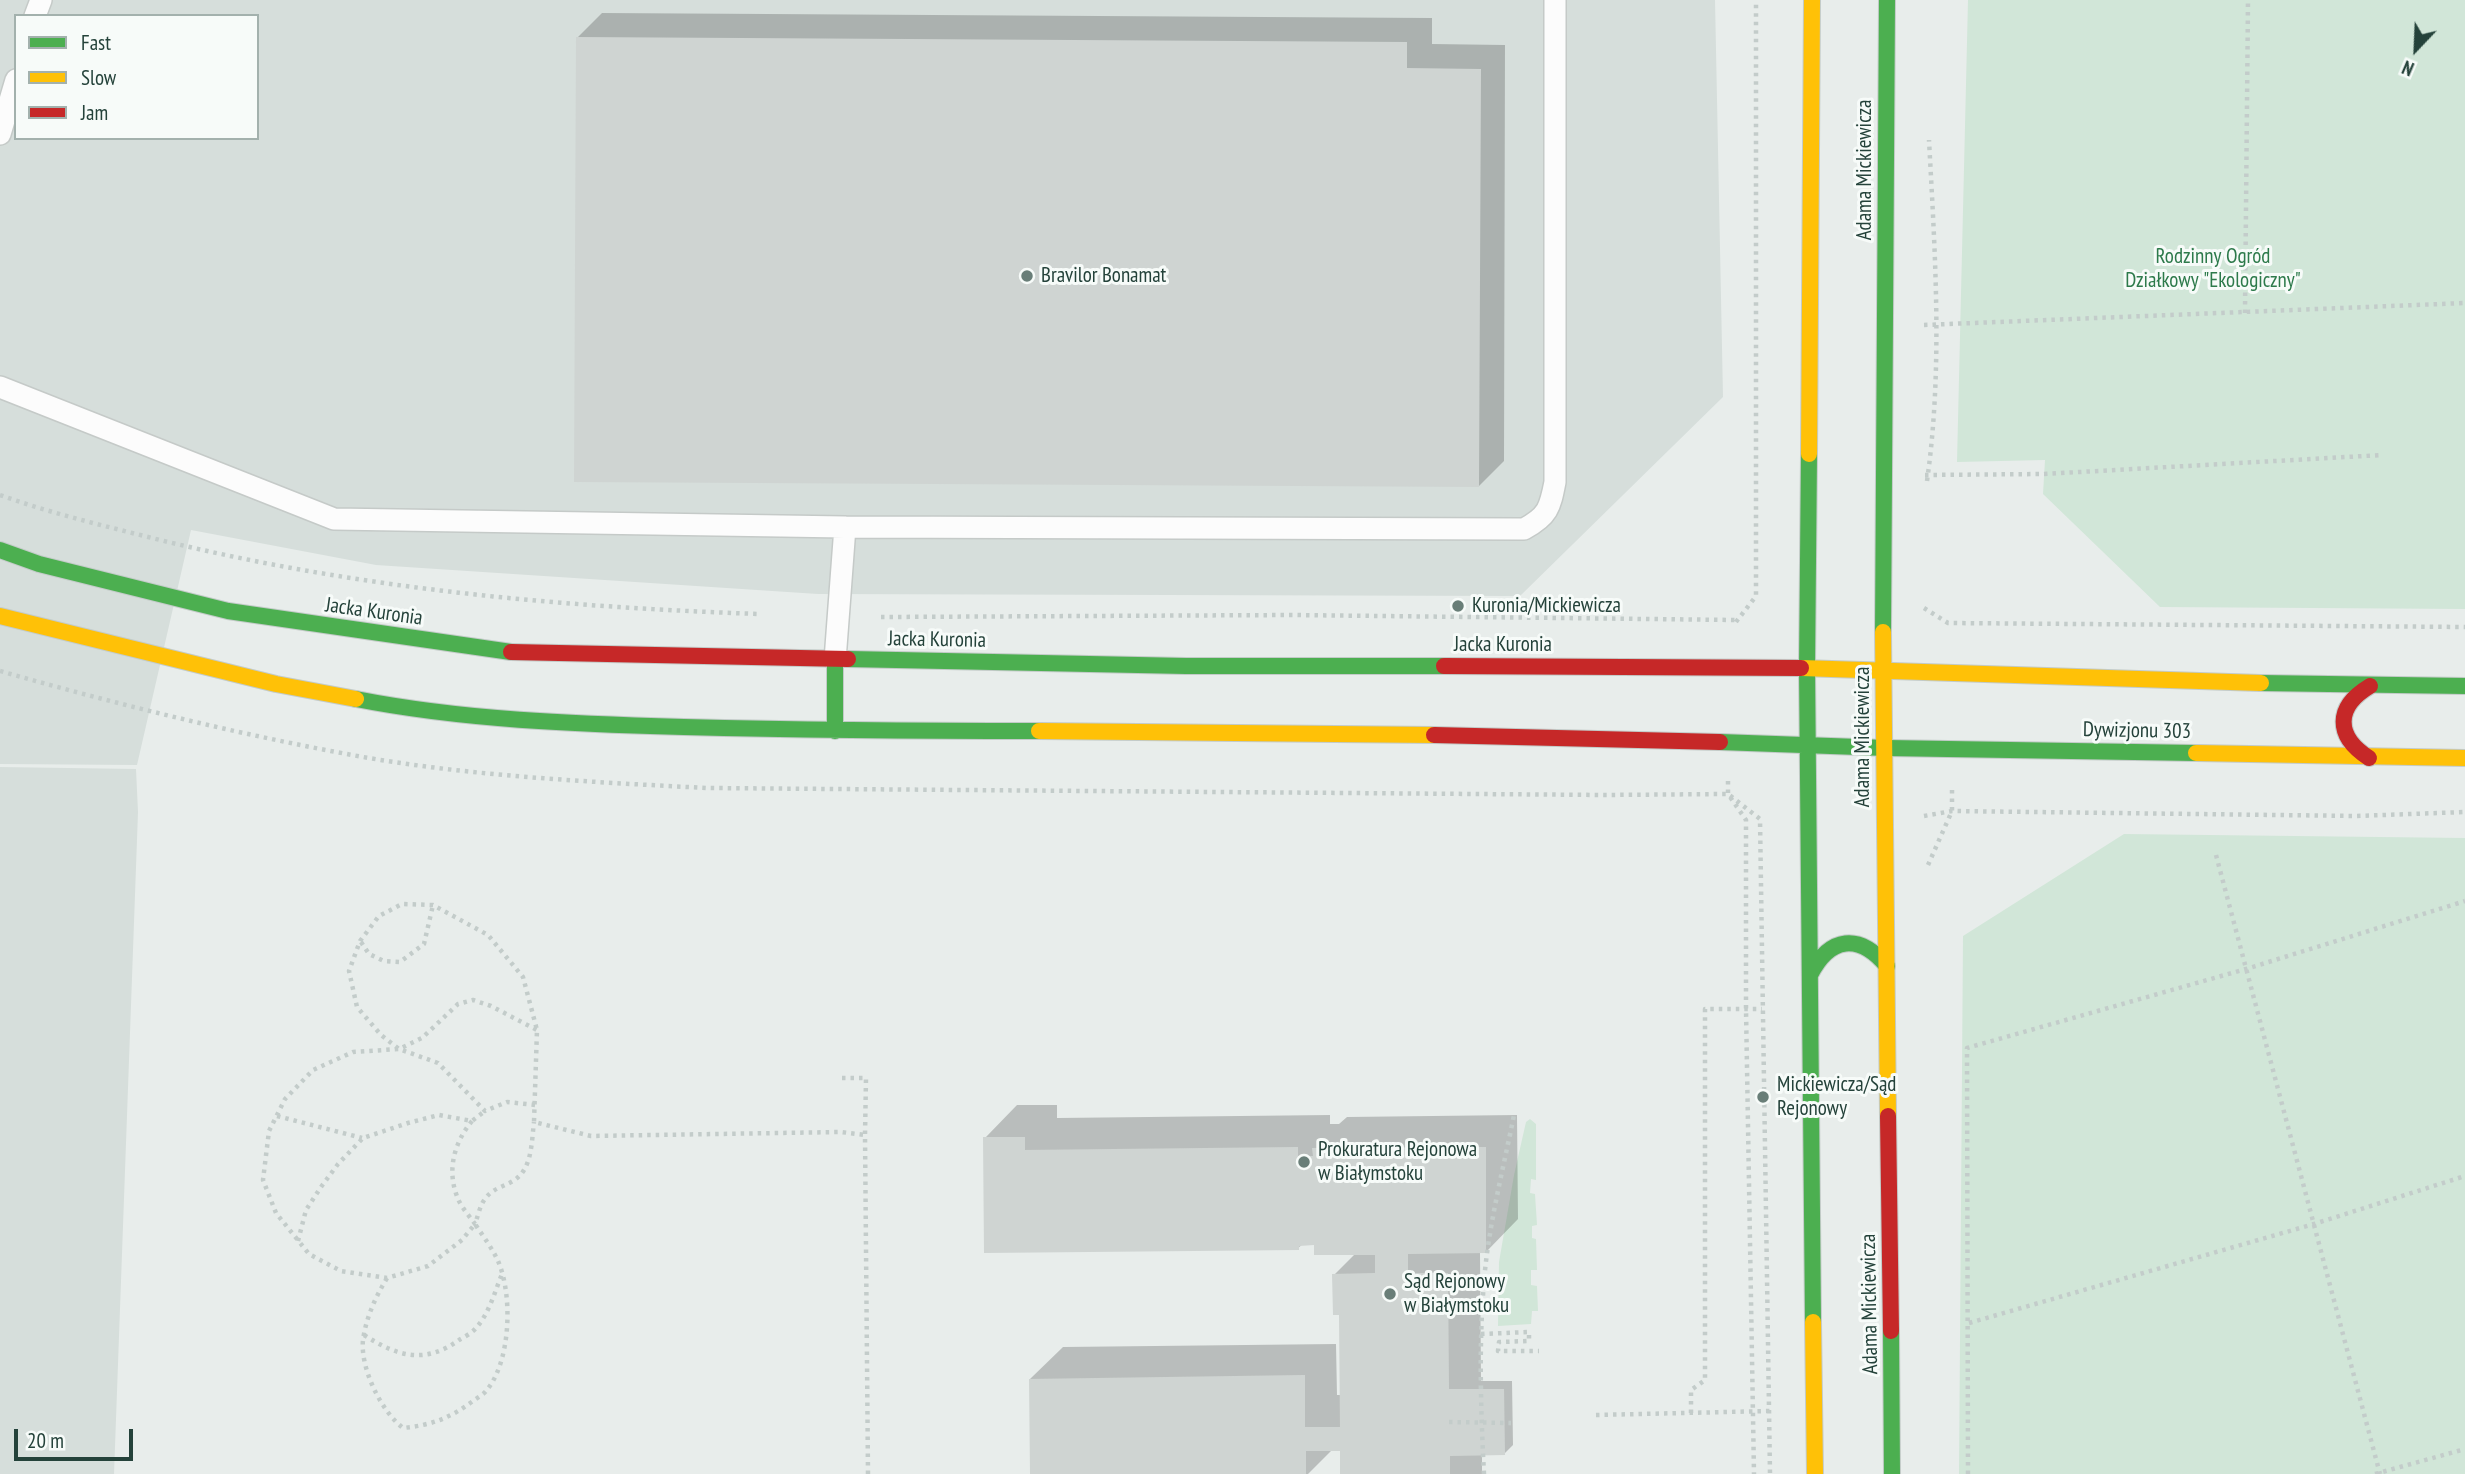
<!DOCTYPE html>
<meta charset="utf-8">
<style>
body{margin:0}
#map{position:relative;width:2465px;height:1474px;overflow:hidden;background:#e8edeb;font-family:"PT Sans Narrow",sans-serif}
canvas{display:block}
.legend{position:absolute;left:14px;top:14px;width:245px;height:126px;box-sizing:border-box;background:#f7fbf9;border:2px solid #a3b1ad;margin:0;padding:9px 12px;list-style:none;font-size:21px;color:#24423a}
.legend li{display:flex;align-items:center;gap:14px;height:35px}
.legend b{width:35px;border:2px solid #a3b1ad}
.north{position:absolute;left:2381px;top:14px;width:70px;height:70px;-webkit-text-stroke:5px #f7fbf9;paint-order:stroke;rotate:203deg;font-size:19px;font-weight:700;line-height:28px;text-align:center;color:#24423a}
.north::after{content:'';display:block;margin:auto;width:24px;height:32px;background:#24423a;clip-path:polygon(50% 0,100% 100%,50% 72%,0 100%)}
.scale{position:absolute;left:14px;top:1429px;width:119px;height:32px;box-sizing:border-box;border:4px solid #24423a;border-top:0;padding-left:9px;font-size:21px;line-height:24px;white-space:nowrap;color:#24423a;-webkit-text-stroke:5px #f7fbf9;paint-order:stroke}
</style>
<div id="map">
<canvas width="2465" height="1474"></canvas>
<ul class="legend">
<li><b style="height:9px;background:#4caf50"></b>Fast</li>
<li><b style="height:9px;background:#ffc107"></b>Slow</li>
<li><b style="height:9px;background:#c62828"></b>Jam</li>
</ul>
<div class="north">N</div>
<div class="scale">20 m</div>
</div>
<script>
const g = document.querySelector('canvas').getContext('2d');
g.lineJoin = 'round';
function fillPath(path, color) { g.fillStyle = color; g.fill(path, 'evenodd'); }
function stroke(path, color, width, dash) { g.strokeStyle = color; g.lineWidth = width; g.lineCap = dash ? 'butt' : 'round'; g.setLineDash(dash || []); g.stroke(path); }
function write(font, color, halo, rows, align = 'center') {
  g.font = font + ' "PT Sans Narrow",sans-serif'; g.lineWidth = 6; g.setLineDash([]); g.textBaseline = 'middle'; g.strokeStyle = halo; g.fillStyle = color; for (const [text, x, y, turn = 0] of rows) {
    g.save(); g.translate(x, y); g.rotate((+turn || 0) * Math.PI / 180); g.textAlign = isNaN(turn) ? turn : align; if (halo) g.strokeText(text, 0, 0); g.fillText(text, 0, 0); g.restore();
  }
}
fillPath(new Path2D(`
 M0 0H1715L1723 397 1520 596 818 594 376 565 191 530 137 765 0 764ZM16 16H257V138H16Z
 M0 767 136 769 138 812 114 1474H0Z`), '#d6dedb');
fillPath(new Path2D(`
 M1968 0H2465V609L2160 607 2043 494 2045 460 1957 462Z
 M2124 834 2465 838V1474H1959L1963 936Z
 M1530 1119 1536 1124V1180L1531 1179 1530 1193 1535 1194 1537 1225 1532 1226V1238L1536 1239 1537 1270H1531V1285L1537 1286 1538 1311H1532L1531 1324 1498 1326 1499 1262 1514 1175 1526 1122Z`), '#d1e6d8');
fillPath(new Path2D(`
 M602 13 1432 18V44L1505 45 1504 461 1479 486 577 38Z
 M1017 1105H1057V1118L1330 1115V1124H1339L1347 1117 1517 1115 1518 1219 1486 1252H1480L1481 1381H1512L1513 1445 1505 1453 1482 1454V1474H1342V1449H1333L1308 1474H1032L1030 1379 1063 1347 1336 1344 1337 1395H1341L1340 1313 1334 1275 1356 1253 1315 1243 1303 1244 1298 1248 985 1138Z`), '#0003');
fillPath(new Path2D(`
 M576 37 1407 42V68L1481 69 1479 487 574 482Z
 M983 1137H1025V1150L1298 1147V1156H1313L1312 1148 1486 1147V1253L1408 1254V1273H1448L1449 1389H1504L1505 1455 1450 1456V1474H1340V1451H1306V1474H1030L1029 1379 1305 1375V1427H1340L1339 1315H1333L1332 1274 1375 1273V1255H1314V1245L1299 1246V1250L984 1253Z`), '#cfd4d2');
const lane = new Path2D(`
 M35 16 41 0
 M0 134 16 80
 M0 387 334 519 845 527 1524 529C1548 516 1550 508 1555 482V0
 M835 660 845 527`);
const fast = new Path2D(`
 M1809 454 1807 668 1813 1322
 M0 550 39 564 228 611 511 652
 M1883 632 1887 0
 M848 659 1186 666H1444
 M835 660V731
 M2261 683 2465 686
 M356 699C463 720 575 724 684 727 802 730 921 731 1039 731
 M1720 742 1886 748 2196 753
 M1810 975C1830 936 1859 933 1887 966
 M1891 1331 1892 1474`);
const slow = new Path2D(`
 M1809 454 1812 0
 M0 616 276 684 356 699
 M1883 632 1888 1116
 M1801 668 2261 683
 M1039 731 1434 735
 M2196 753 2465 758
 M1813 1322 1815 1474`);
const jam = new Path2D(`
 M511 652 848 659
 M1444 666 1801 668
 M1434 735 1720 742
 M2369 758C2335 736 2335 707 2370 686
 M1888 1116 1891 1331`);
stroke(lane, '#c5cac8', 24);
stroke(fast, '#c3cbc8', 18);
stroke(slow, '#c3cbc8', 18);
stroke(jam, '#c3cbc8', 18);
stroke(new Path2D(`
 M2245 313 2248 0
 M1924 325 2465 303
 M1925 475 2044 474 2382 455
 M1927 481C1943 368 1935 253 1929 140
 M0 495C50 513 101 525 152 538 352 588 555 607 760 614
 M1924 608 1948 623 2465 627
 M881 617 1293 615 1736 620
 M1736 622 1756 596V0
 M0 671C116 704 233 733 352 755 466 776 591 782 707 788L1604 795 1728 794 1760 819 1770 1474
 M1728 781V794L1746 820V1009L1754 1474
 M1924 816 1952 811 2357 816 2465 812
 M2216 855 2380 1474
 M1928 865 1952 811V788
 M361 942 369 954 384 961 400 962 424 944 433 905
 M842 1078H866L865 1135 868 1474
 M535 1105 507 1102 485 1111 438 1063 399 1049 381 1035 357 1007 349 971 360 941 379 916 402 904 433 905 488 935 523 977 537 1030 534 1122 591 1136 841 1132 865 1135
 M277 1116 362 1138
 M472 1121C453 1144 446 1173 459 1201 463 1209 470 1217 475 1224 478 1216 480 1205 485 1199 495 1184 514 1187 524 1170 532 1157 532 1138 534 1122
 M298 1241 306 1210 321 1187 338 1164 363 1138 408 1123 439 1115 472 1121 485 1111
 M387 1278C375 1298 366 1318 363 1340 360 1368 381 1411 403 1428 432 1425 450 1418 473 1401 477 1398 483 1395 486 1391 511 1362 513 1295 498 1261 492 1248 483 1236 475 1224L462 1240 428 1266 387 1278 341 1271 309 1254 276 1213 263 1180 269 1131 285 1099 313 1070 353 1052 399 1049 422 1038 458 1004 473 1000 491 1006 537 1030
 M1969 1323 2314 1224 2465 1176
 M1481 1334 1529 1332V1341L1499 1342 1498 1351H1539
 M364 1335C397 1356 424 1365 459 1340 464 1337 472 1333 476 1328 489 1314 495 1291 502 1274
 M1691 1413V1390L1705 1380V1009H1762
 M1596 1415 1770 1411
 M1449 1422 1511 1423
 M1484 1474C1481 1415 1479 1355 1483 1296 1486 1235 1502 1175 1514 1115
 M1968 1474 1967 1048 2246 969 2465 901
 M2375 1474 2465 1449`), '#c3ccca', 4.5, [3.5, 5]);
stroke(lane, '#fcfcfc', 21);
stroke(fast, '#4caf50', 16);
stroke(slow, '#ffc107', 16);
stroke(jam, '#c62828', 16);
for (const [x, y, r, color] of [
 [1027,276,7,"#697e78"],
 [1458,606,7,"#697e78"],
 [1763,1097,7,"#697e78"],
 [1304,1162,7,"#697e78"],
 [1390,1294,7,"#697e78"]
]) { const dot = new Path2D(); dot.arc(x, y, r, 0, 2 * Math.PI); g.fillStyle = color; g.fill(dot); stroke(dot, '#f7fbf9', 2.5); }
write('21px', '#24423a', '#f7fbf9', [
 ["Adama Mickiewicza",1865,170,-90],
 ["Jacka Kuronia",374,612,8],
 ["Jacka Kuronia",937,640,1],
 ["Jacka Kuronia",1503,645],
 ["Dywizjonu 303",2137,731,1],
 ["Adama Mickiewicza",1863,737,-90],
 ["Adama Mickiewicza",1870,1304,-91]
]);
write('21px', '#2d7a4b', '#f7fbf9', [
 ["Rodzinny Ogród",2213,257],
 ["Działkowy \"Ekologiczny\"",2213,281]
]);
write('21px', '#24423a', '#f7fbf9', [
 ["Bravilor Bonamat",1041,276],
 ["Kuronia/Mickiewicza",1472,606],
 ["Mickiewicza/Sąd",1777,1085],
 ["Rejonowy",1777,1109],
 ["Prokuratura Rejonowa",1318,1150],
 ["w Białymstoku",1318,1174],
 ["Sąd Rejonowy",1404,1282],
 ["w Białymstoku",1404,1306]
], 'left');
</script>
